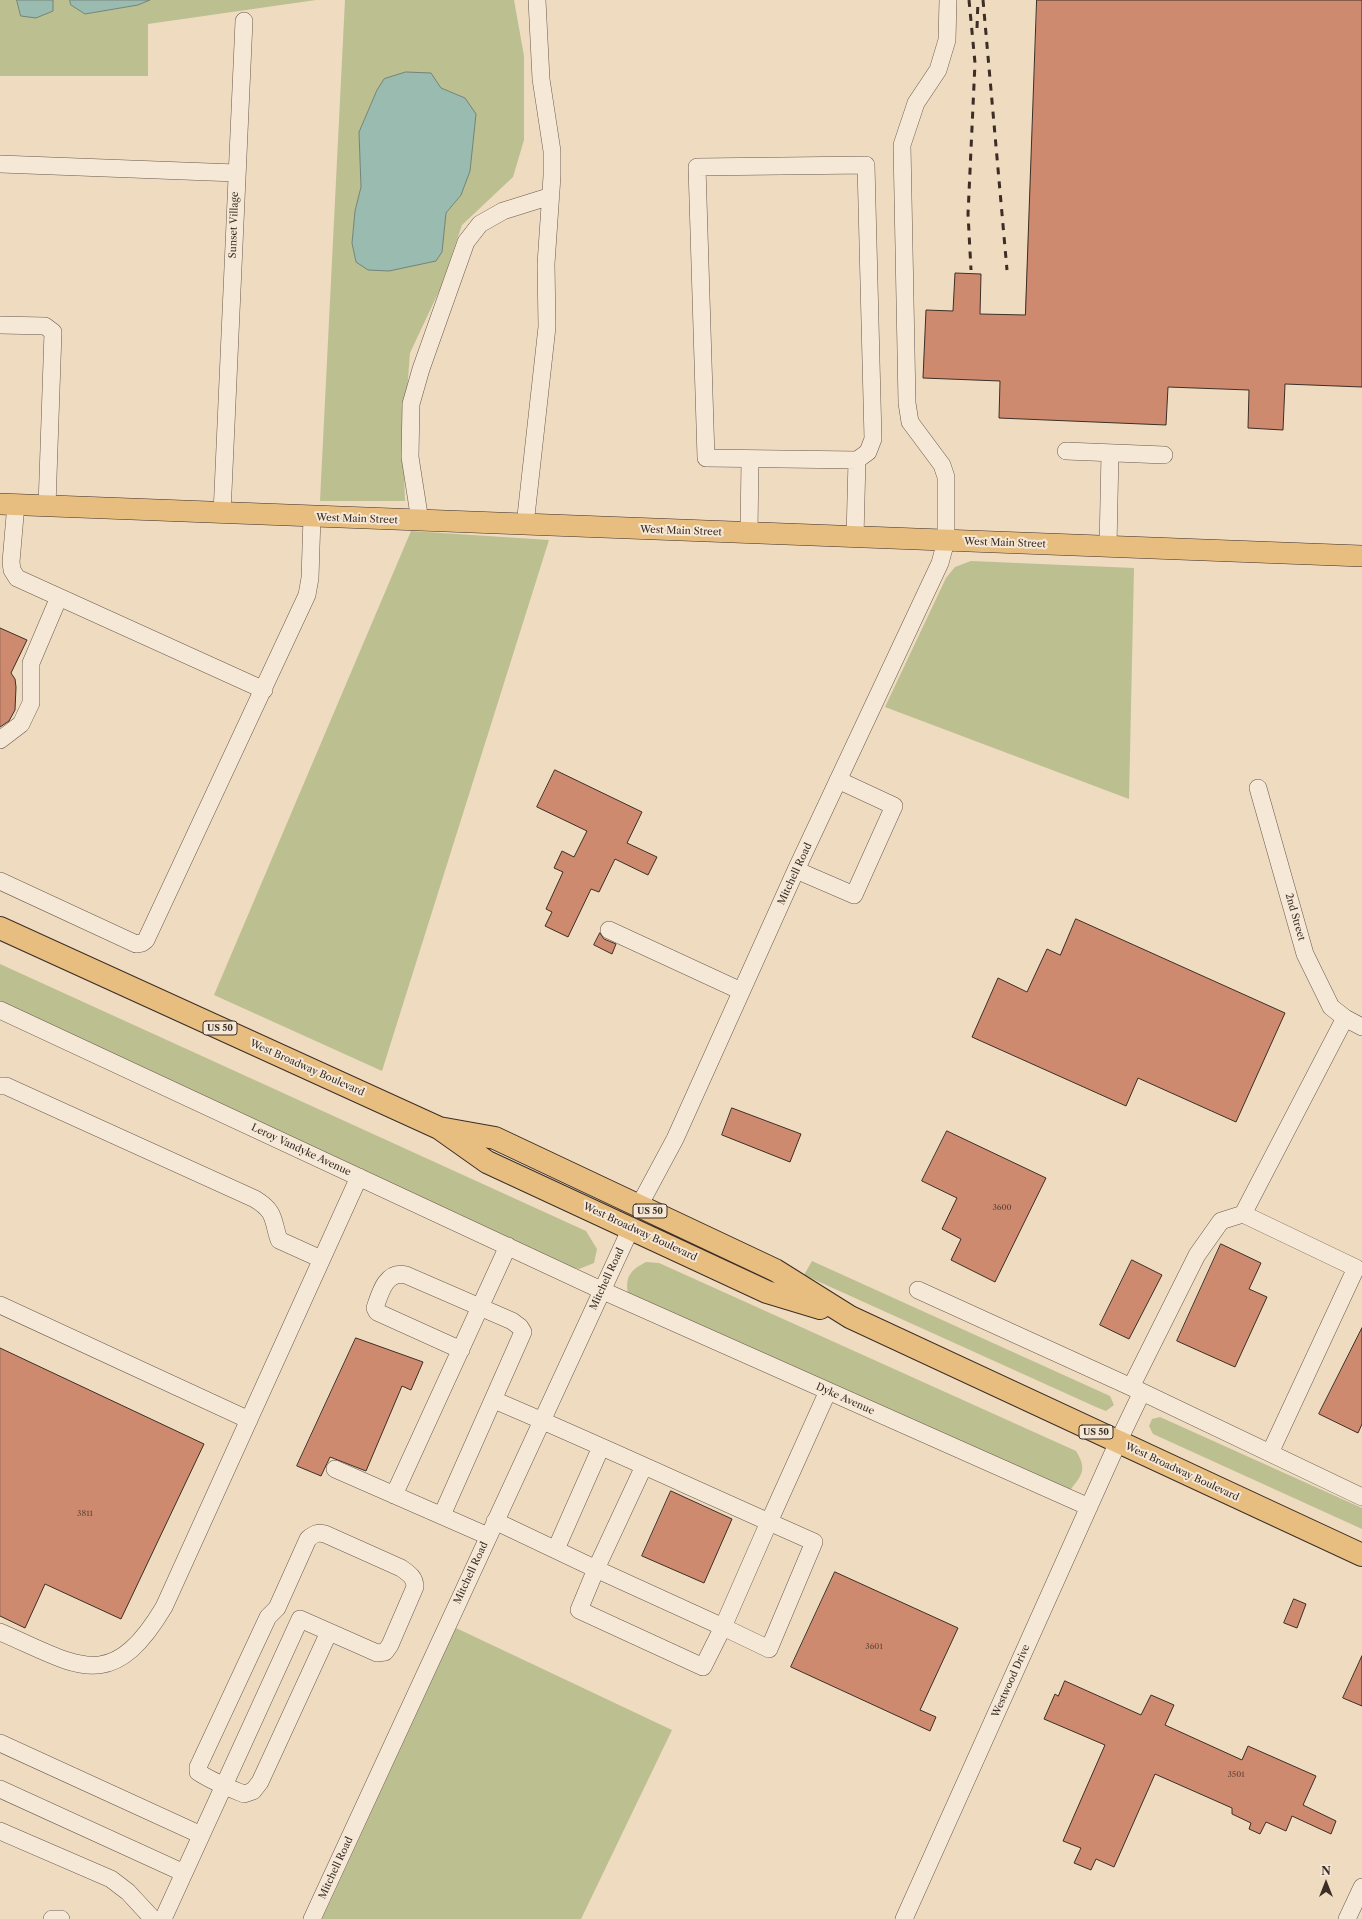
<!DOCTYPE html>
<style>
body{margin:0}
#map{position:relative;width:1362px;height:1919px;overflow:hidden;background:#efdbc0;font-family:"Libre Caslon Text",serif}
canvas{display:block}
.north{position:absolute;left:1306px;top:1863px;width:40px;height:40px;-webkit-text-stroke:3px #f5e8d6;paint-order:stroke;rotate:0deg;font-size:11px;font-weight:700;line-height:16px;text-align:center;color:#3c2e26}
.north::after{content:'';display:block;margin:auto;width:14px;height:18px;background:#3c2e26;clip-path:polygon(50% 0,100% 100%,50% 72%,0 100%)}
</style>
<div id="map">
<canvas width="1362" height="1919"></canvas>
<div class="north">N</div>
</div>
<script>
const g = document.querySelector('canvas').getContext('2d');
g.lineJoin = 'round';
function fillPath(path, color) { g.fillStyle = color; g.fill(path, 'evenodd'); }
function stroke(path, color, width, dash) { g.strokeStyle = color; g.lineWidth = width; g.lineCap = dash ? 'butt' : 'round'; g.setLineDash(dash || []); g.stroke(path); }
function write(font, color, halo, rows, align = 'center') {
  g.font = font + ' "Libre Caslon Text",serif'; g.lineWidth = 4; g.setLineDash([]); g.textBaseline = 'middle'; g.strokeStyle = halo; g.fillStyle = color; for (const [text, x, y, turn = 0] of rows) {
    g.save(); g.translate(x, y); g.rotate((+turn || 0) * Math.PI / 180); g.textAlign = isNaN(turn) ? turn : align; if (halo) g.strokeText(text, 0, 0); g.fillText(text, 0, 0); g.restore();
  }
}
fillPath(new Path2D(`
 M0 0H17L21 16 53 11V0H70L72 5 85 14 138 5 150 0H316L148 24V76H0Z
 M345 0H514L524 56V140L513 177 462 225 440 289 410 353 403 444 405 501H320ZM441 88 465 98 461 195 446 213 443 230 356 262 352 243 355 211 361 187 359 132 377 90Z
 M411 531 549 540 382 1071 214 995Z
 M971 561 1134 568 1129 799 885 707 946 578 955 567Z
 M0 964 586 1231 597 1249 594 1263 579 1269 562 1264 0 1008Z
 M812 1261 1110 1396 1114 1405 1106 1411 1096 1407 804 1275Z
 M646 1262 659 1263 1076 1451C1086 1468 1084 1473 1071 1489H1054L628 1293C625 1276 631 1270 646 1262Z
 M1160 1417 1362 1508V1529L1153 1434 1149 1426 1152 1419Z
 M456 1628 672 1730 581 1919H322Z`), '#bcbf90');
const water = new Path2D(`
 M17 0H53V11L36 18 21 16Z
 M70 0H150L138 5 85 14 71 5Z
 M406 72 431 73 441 88 465 98 476 114 470 171 461 195 446 213 442 252 436 261 389 271 368 270 356 262 352 243 355 211 361 187 359 132 377 90 384 79Z`);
fillPath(water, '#9abbb0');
stroke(water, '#748379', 1);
const building = new Path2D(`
 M1037 0H1362V387L1285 384 1283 430 1248 428 1249 390 1168 387 1166 425 999 418 1000 381 923 378 926 310 953 311 955 273 981 274 980 314 1025 315Z
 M0 628 27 640 11 673 15 679 16 687 15 710 9 721 0 727Z
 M555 770 642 812 627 843 657 857 648 875 615 859 599 892 591 889 568 937 545 926 552 912 546 909 563 872 554 868 562 851 574 857 587 831 537 807Z
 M1076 919 1285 1013 1236 1122 1138 1078 1126 1106 972 1037 998 978 1027 992 1047 949 1060 955Z
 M600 933 604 939 616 944 612 954 594 945Z
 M732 1108 801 1134 790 1162 722 1135Z
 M947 1131 1046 1178 995 1282 951 1260 961 1239 942 1229 957 1198 922 1181Z
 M1221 1244 1261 1263 1249 1289 1267 1297 1235 1367 1177 1341Z
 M1132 1260 1162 1275 1129 1339 1100 1325Z
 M1362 1328V1424L1358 1433 1319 1414Z
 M356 1338 423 1362 411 1390 402 1386 366 1471 330 1457 321 1476 297 1466Z
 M0 1348 204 1444 121 1619 45 1584 25 1628 0 1616Z
 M671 1491 732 1519 704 1583 642 1556Z
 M835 1572 958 1628 920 1710 936 1717 930 1731 791 1667Z
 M1294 1599 1306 1604 1297 1628 1284 1623Z
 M1362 1656V1706L1343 1698Z
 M1065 1681 1141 1715 1151 1695 1174 1705 1165 1725 1242 1760 1248 1746 1316 1776 1303 1805 1336 1821 1331 1834 1292 1816 1286 1831 1266 1822 1260 1834 1249 1829 1251 1823 1232 1814V1808L1155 1774 1114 1867 1096 1859 1091 1870 1074 1863 1081 1848 1063 1841 1105 1745 1044 1719 1055 1694 1058 1696Z`);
fillPath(building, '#ce8a6f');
stroke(building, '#3c2e26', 1);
const minor = new Path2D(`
 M0 164 236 173
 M0 325 45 326 53 332 47 506
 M1066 451 1164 455
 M16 504 11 562 12 570 17 578 264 690
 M222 514 244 21
 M420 521 410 457 411 404 421 369 466 242 480 224 503 211 551 196
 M525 525 547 327 546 264 552 176V151L541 79 537 0
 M749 533 750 459
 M855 537 857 460 868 452 873 439 866 165 697 167 706 458 857 460
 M1108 547 1110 453
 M0 740 21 724 31 703V663L59 597
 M1258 788 1305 954 1331 1007 1345 1018 1362 1027
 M796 870 854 895 894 806 838 780
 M0 881 136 944 142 943 146 940 307 595 310 578 312 517
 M609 930 741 991
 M0 1010 601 1290 1089 1507
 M0 1086H6L255 1199C276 1212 272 1219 279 1240L321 1259
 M639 1206 675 1139 796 870 940 563 946 541V477L942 465 910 422 907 403 902 145 916 103 938 70 947 40 948 0
 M918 1290 1142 1392 1362 1497
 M0 1305 249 1420
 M1131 1387 1197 1255 1221 1221 1243 1214
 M494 1400C586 1439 677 1481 769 1522L723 1627 596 1569 644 1466
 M1270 1453 1356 1268 1243 1214 1345 1018
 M335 1469 488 1536
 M394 1495 508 1246
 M442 1515 523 1332 520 1327 512 1321 406 1275C386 1270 380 1293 375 1308L377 1312 461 1350
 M495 1521 596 1569 579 1610 703 1667 723 1627 769 1649 814 1542 769 1522 828 1391
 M556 1549 601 1447
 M0 1632C77 1665 111 1696 164 1607L359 1177
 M0 1743 201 1835
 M0 1789 184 1873
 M0 1831 111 1879 128 1892 153 1919
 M52 1919H61
 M163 1919C209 1819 254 1719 300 1619L377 1653 385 1652 390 1645 415 1587C415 1577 408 1573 401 1568L325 1534C317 1532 314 1534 308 1539L277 1608 268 1617 198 1767V1772C213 1782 229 1788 244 1794L253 1791 260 1782 329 1632
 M312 1919 631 1228
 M904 1919 1118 1442 1142 1392
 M1347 1919 1362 1887`);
const major = new Path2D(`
 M0 504 1362 556`);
const highway = new Path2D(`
 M0 928 439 1128 487 1162 767 1292 820 1308
 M439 1128 495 1138 775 1270 850 1317 1362 1555`);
stroke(minor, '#69594c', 18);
stroke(major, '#3c2e26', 22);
stroke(highway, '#3c2e26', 24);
stroke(minor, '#f5e8d6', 17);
stroke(major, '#e8be80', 21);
stroke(highway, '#e8be80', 22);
stroke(new Path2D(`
 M969 0 975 63 968 214 971 270
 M983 0 1007 270
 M977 28 978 0`), '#3c2e26', 3, [7, 7]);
write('8px', '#604538', null, [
 ["3600",1002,1208],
 ["3811",85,1514],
 ["3601",874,1647],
 ["3501",1236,1775]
]);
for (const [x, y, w] of [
 [220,1028,34],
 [650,1211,34],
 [1096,1432,34]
]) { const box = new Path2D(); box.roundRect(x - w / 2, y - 7, w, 14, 3); g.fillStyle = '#f5e8d6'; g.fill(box); stroke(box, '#3c2e26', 1); }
write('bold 9px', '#3c2e26', null, [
 ["US 50",220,1028],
 ["US 50",650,1211],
 ["US 50",1096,1432]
]);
write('10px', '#3c2e26', '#f5e8d6', [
 ["Sunset Village",234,225,-88],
 ["West Main Street",357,519,2],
 ["West Main Street",681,531,2],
 ["West Main Street",1005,543,2],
 ["Mitchell Road",795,874,-65],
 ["2nd Street",1295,917,74],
 ["West Broadway Boulevard",307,1068,24],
 ["Leroy Vandyke Avenue",301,1150,25],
 ["West Broadway Boulevard",640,1232,25],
 ["Mitchell Road",607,1279,-65],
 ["Dyke Avenue",845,1399,24],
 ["West Broadway Boulevard",1182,1472,25],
 ["Mitchell Road",471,1573,-65],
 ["Westwood Drive",1011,1681,-66],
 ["Mitchell Road",336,1868,-65]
]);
</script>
